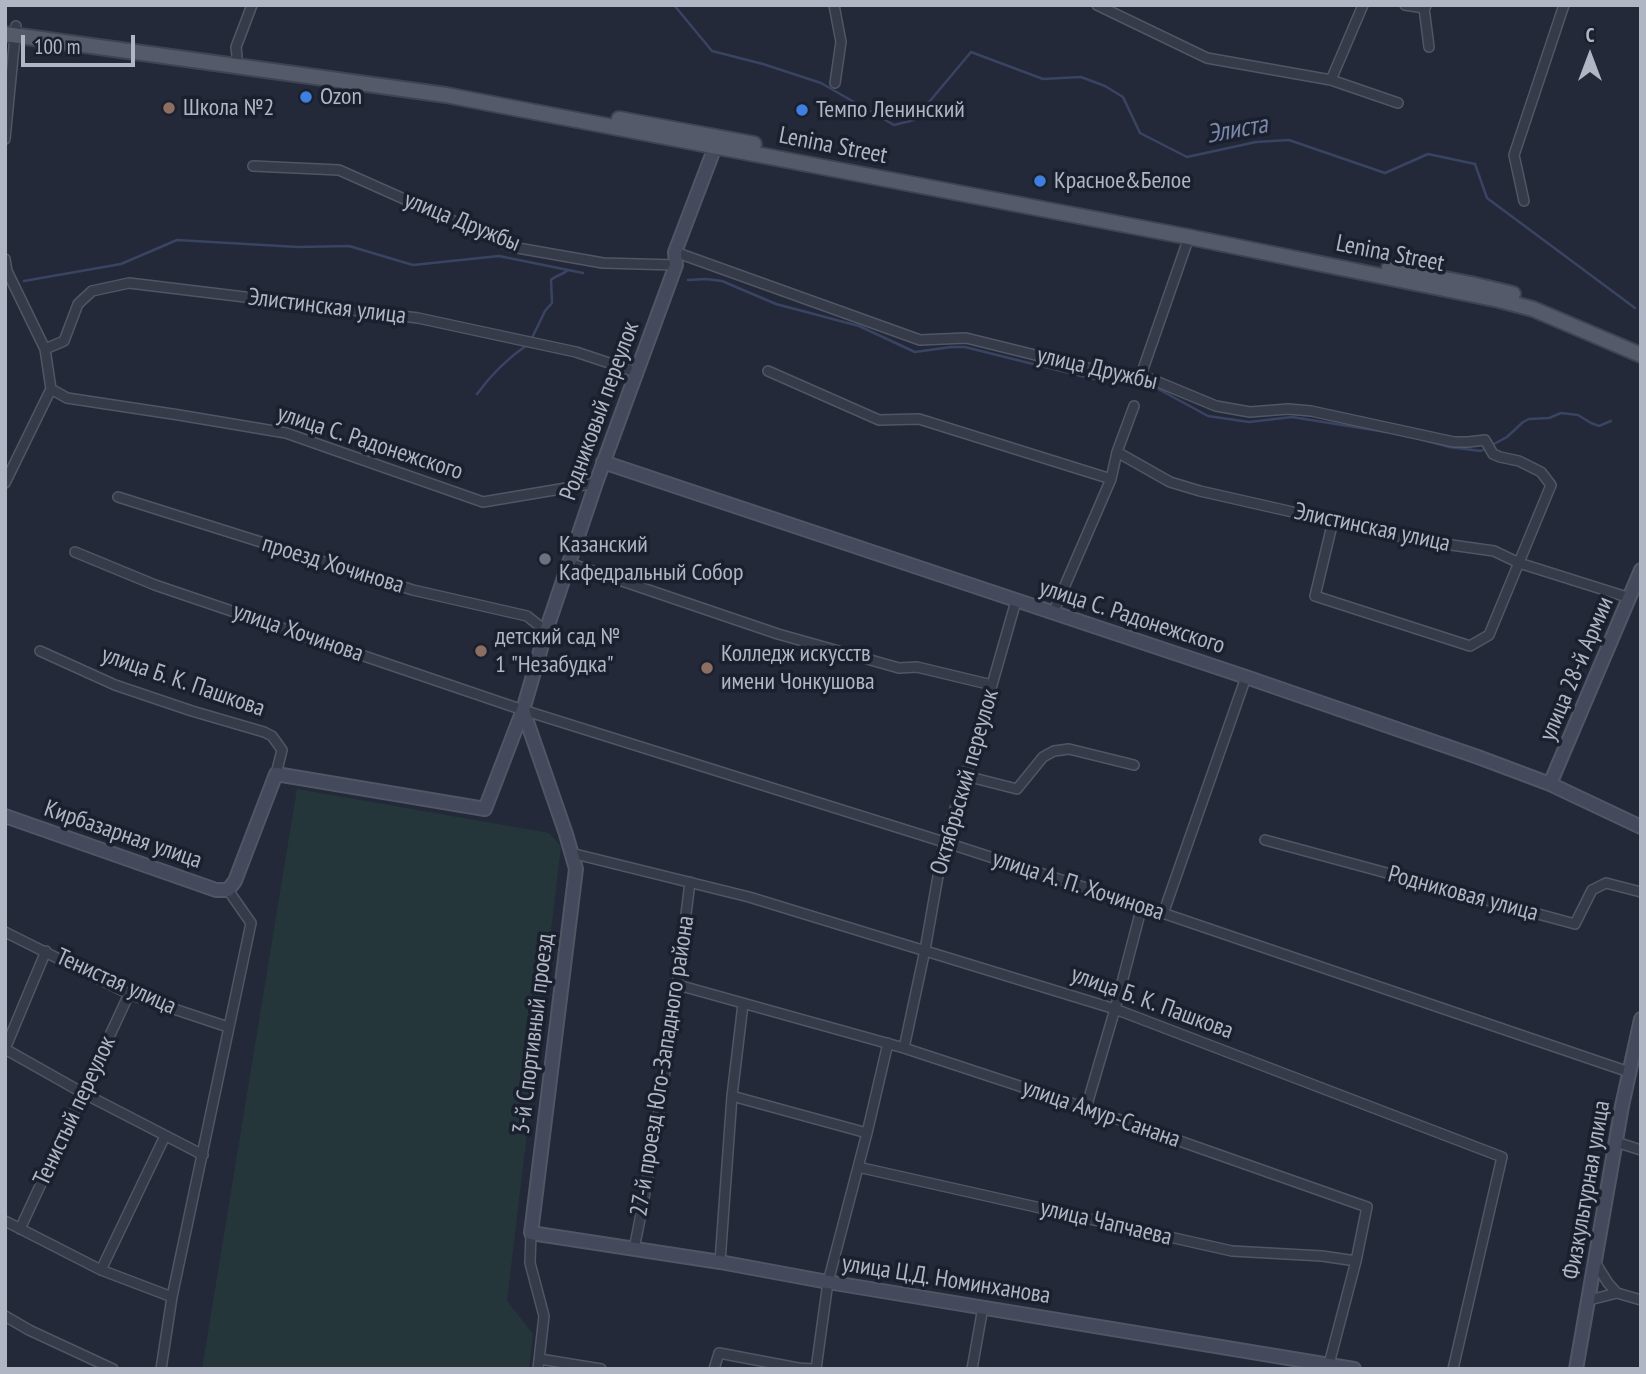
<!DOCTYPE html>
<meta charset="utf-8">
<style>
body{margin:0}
#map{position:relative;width:1646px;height:1374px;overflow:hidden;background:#232939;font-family:"PT Sans Narrow",sans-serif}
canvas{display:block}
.frame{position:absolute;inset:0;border:7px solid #b1b6c5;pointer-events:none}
.north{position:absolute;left:1555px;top:21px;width:70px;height:70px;-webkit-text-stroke:5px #1b202e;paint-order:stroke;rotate:0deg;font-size:19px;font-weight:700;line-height:28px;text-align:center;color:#b1b6c5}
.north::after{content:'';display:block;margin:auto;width:24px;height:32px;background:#b1b6c5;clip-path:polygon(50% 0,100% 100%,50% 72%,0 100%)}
.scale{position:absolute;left:21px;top:35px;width:114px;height:32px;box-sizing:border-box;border:4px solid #b1b6c5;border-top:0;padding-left:9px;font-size:21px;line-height:24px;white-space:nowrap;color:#b1b6c5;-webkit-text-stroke:5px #1b202e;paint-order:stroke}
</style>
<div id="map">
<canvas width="1646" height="1374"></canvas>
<div class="frame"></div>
<div class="north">С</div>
<div class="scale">100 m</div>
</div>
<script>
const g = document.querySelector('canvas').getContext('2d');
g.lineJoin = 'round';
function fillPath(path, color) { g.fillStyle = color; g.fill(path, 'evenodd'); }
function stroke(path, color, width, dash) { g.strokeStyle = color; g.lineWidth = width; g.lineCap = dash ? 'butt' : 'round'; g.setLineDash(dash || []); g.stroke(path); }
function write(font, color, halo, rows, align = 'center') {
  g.font = font + ' "PT Sans Narrow",sans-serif'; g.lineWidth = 7; g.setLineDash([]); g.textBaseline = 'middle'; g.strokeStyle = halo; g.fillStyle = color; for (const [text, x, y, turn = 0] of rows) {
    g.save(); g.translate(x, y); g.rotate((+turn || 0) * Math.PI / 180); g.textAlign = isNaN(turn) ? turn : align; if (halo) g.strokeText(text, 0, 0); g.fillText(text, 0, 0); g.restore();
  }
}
fillPath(new Path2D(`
 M297 789 549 833 561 846 507 1301 533 1334 529 1369H202Z`), '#25363b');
stroke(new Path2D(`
 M674 5 712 51 763 64 821 83 894 125 914 120 971 52 1043 79 1081 77 1105 86 1123 97 1140 133 1187 157 1256 142 1289 140 1385 173 1428 154 1475 164 1487 198 1635 308
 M688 280 706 279 722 281 776 304 859 326 915 352 951 347H965L1093 379 1109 380 1127 384 1151 385 1208 416 1249 422 1292 417 1386 432
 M24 281 121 264 177 240 298 247 349 246 413 265 499 256 583 273
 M531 340 545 311 552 303 551 280C556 275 563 275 568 270
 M477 394C491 375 508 358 527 345
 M1416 438 1449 447 1481 451 1507 437 1523 422 1529 419 1549 418 1561 413 1578 415 1591 423 1599 426 1611 421`), '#394462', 2.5);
const street = new Path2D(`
 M834 5 841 42 835 83
 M1097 5 1207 58 1331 80 1398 103
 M1405 5 1424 8 1426 6
 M1424 8 1429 47
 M235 65 237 56 236 47 252 5
 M1331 80 1363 5
 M5 139 16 26
 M253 166 339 170 512 247 603 263 676 265
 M1524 201 1514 155 1564 5
 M675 252 920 340 966 338 1129 378H1135L1141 375 1216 406 1250 412 1288 409 1311 411 1454 442H1468L1485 440 1493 454 1500 457 1519 461 1541 472 1551 485 1489 635 1470 646 1315 596 1333 521
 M5 259 7 271 45 349 51 389 5 483
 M45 349 64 341 78 304 92 291 129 283 418 318 576 352 636 372
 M768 371 879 420 919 419 1111 479
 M1141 375 1189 237
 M51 389 67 398 179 415 286 433 483 502 596 483
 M1117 452 1170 482 1200 491 1416 540 1494 551 1519 563 1630 598
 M118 497 413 590 527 616 546 631
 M75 552 155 585 523 710 944 842 1142 906 1629 1072
 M569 563 778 634 899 668 917 667 992 685
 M1053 613 1111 479 1117 452 1134 406
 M40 651 115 685 192 711 264 732 272 736 282 750 276 774
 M966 776 1017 789 1043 757 1054 751 1069 749 1134 765
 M1265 840 1575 924 1592 890 1606 883 1641 892
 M571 853 749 897 1115 1009 1502 1157 1453 1369
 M1163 914 1246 677
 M5 932 129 994 228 1027
 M678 985 904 1048 1086 1108 1367 1207 1356 1261 1329 1364
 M904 1048 925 950 944 842 966 776 1016 601
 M5 1049 83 1093 203 1155
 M5 1049 46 951
 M732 1096 867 1133
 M1086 1108 1115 1009 1142 906
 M1616 1142 1641 1150
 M858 1167 1232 1251 1322 1256 1356 1261
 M5 1221 101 1270 172 1297
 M20 1229 129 994
 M531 1233 530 1263 544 1316 538 1369
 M634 1249C659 1128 675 1005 690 882
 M720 1262 732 1096 743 1004
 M1596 1264 1608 1283 1617 1293 1641 1300
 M101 1270 165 1136
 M1589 1300 1617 1293
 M5 1316 29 1330 113 1369
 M540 1359 601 1369
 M161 1369 172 1297 251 923 228 890
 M714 1369 719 1353 798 1368 813 1369
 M816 1369 828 1282 867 1133 888 1043
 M972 1369 983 1307`);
const secondary = new Path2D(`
 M603 462 1246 677 1478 757 1550 784 1641 827
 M523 710 566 834 576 869 531 1233 720 1262 828 1282 1354 1369
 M1550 784 1641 570
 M5 816 216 890H228L235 881 276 774 485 809 523 710 546 631 596 483 676 265 675 252 715 147
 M1576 1369 1622 1106 1641 1019`);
const primary = new Path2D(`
 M5 34 446 95 1189 237 1499 300 1533 309 1641 355
 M619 119 754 144
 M1389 268 1471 284 1513 294`);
stroke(street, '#515664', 12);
stroke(secondary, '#515664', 16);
stroke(primary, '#3f4452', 18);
stroke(street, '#363b49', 9);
stroke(secondary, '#444a5c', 12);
stroke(primary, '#545a69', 14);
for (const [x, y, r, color] of [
 [306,97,7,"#3f7fe0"],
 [169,108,7,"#8d6e63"],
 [802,110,7,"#3f7fe0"],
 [1040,181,7,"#3f7fe0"],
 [545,559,7,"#6b7280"],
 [481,651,7,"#8d6e63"],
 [707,668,7,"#8d6e63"]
]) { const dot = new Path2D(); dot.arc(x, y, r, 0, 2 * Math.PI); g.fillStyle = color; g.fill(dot); stroke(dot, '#1b202e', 2.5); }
write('24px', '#b1b6c5', '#1b202e', [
 ["Ozon",320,97],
 ["Школа №2",183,108],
 ["Темпо Ленинский",816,110],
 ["Красное&Белое",1054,181],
 ["Казанский",559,545],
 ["Кафедральный Собор",559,573],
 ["детский сад №",495,637],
 ["1 \"Незабудка\"",495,665],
 ["Колледж искусств",721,654],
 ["имени Чонкушова",721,682]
], 'left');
write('24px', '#b1b6c5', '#1b202e', [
 ["Lenina Street",833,146,11],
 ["улица Дружбы",462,222,22],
 ["Lenina Street",1390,254,11],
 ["Элистинская улица",327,307,7],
 ["улица Дружбы",1097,369,13],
 ["Родниковый переулок",600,411,-70],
 ["улица С. Радонежского",370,443,18],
 ["Элистинская улица",1372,528,12],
 ["проезд Хочинова",333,565,17],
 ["улица С. Радонежского",1132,617,18],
 ["улица Хочинова",298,633,19],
 ["улица 28-й Армии",1577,669,-67],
 ["улица Б. К. Пашкова",183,682,19],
 ["Октябрьский переулок",965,782,-74],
 ["Кирбазарная улица",123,835,19],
 ["улица А. П. Хочинова",1078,886,18],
 ["Родниковая улица",1463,894,15],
 ["Тенистая улица",116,982,24],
 ["улица Б. К. Пашкова",1152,1003,20],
 ["3-й Спортивный проезд",534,1034,-83],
 ["27-й проезд Юго-Западного района",663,1066,-81],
 ["Тенистый переулок",75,1111,-65],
 ["улица Амур-Санана",1101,1114,19],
 ["Физкультурная улица",1587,1190,-80],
 ["улица Чапчаева",1106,1223,13],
 ["улица Ц.Д. Номинханова",946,1280,9]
]);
write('italic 26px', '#7a88ac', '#1b202e', [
 ["Элиста",1237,130,-10]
]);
</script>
